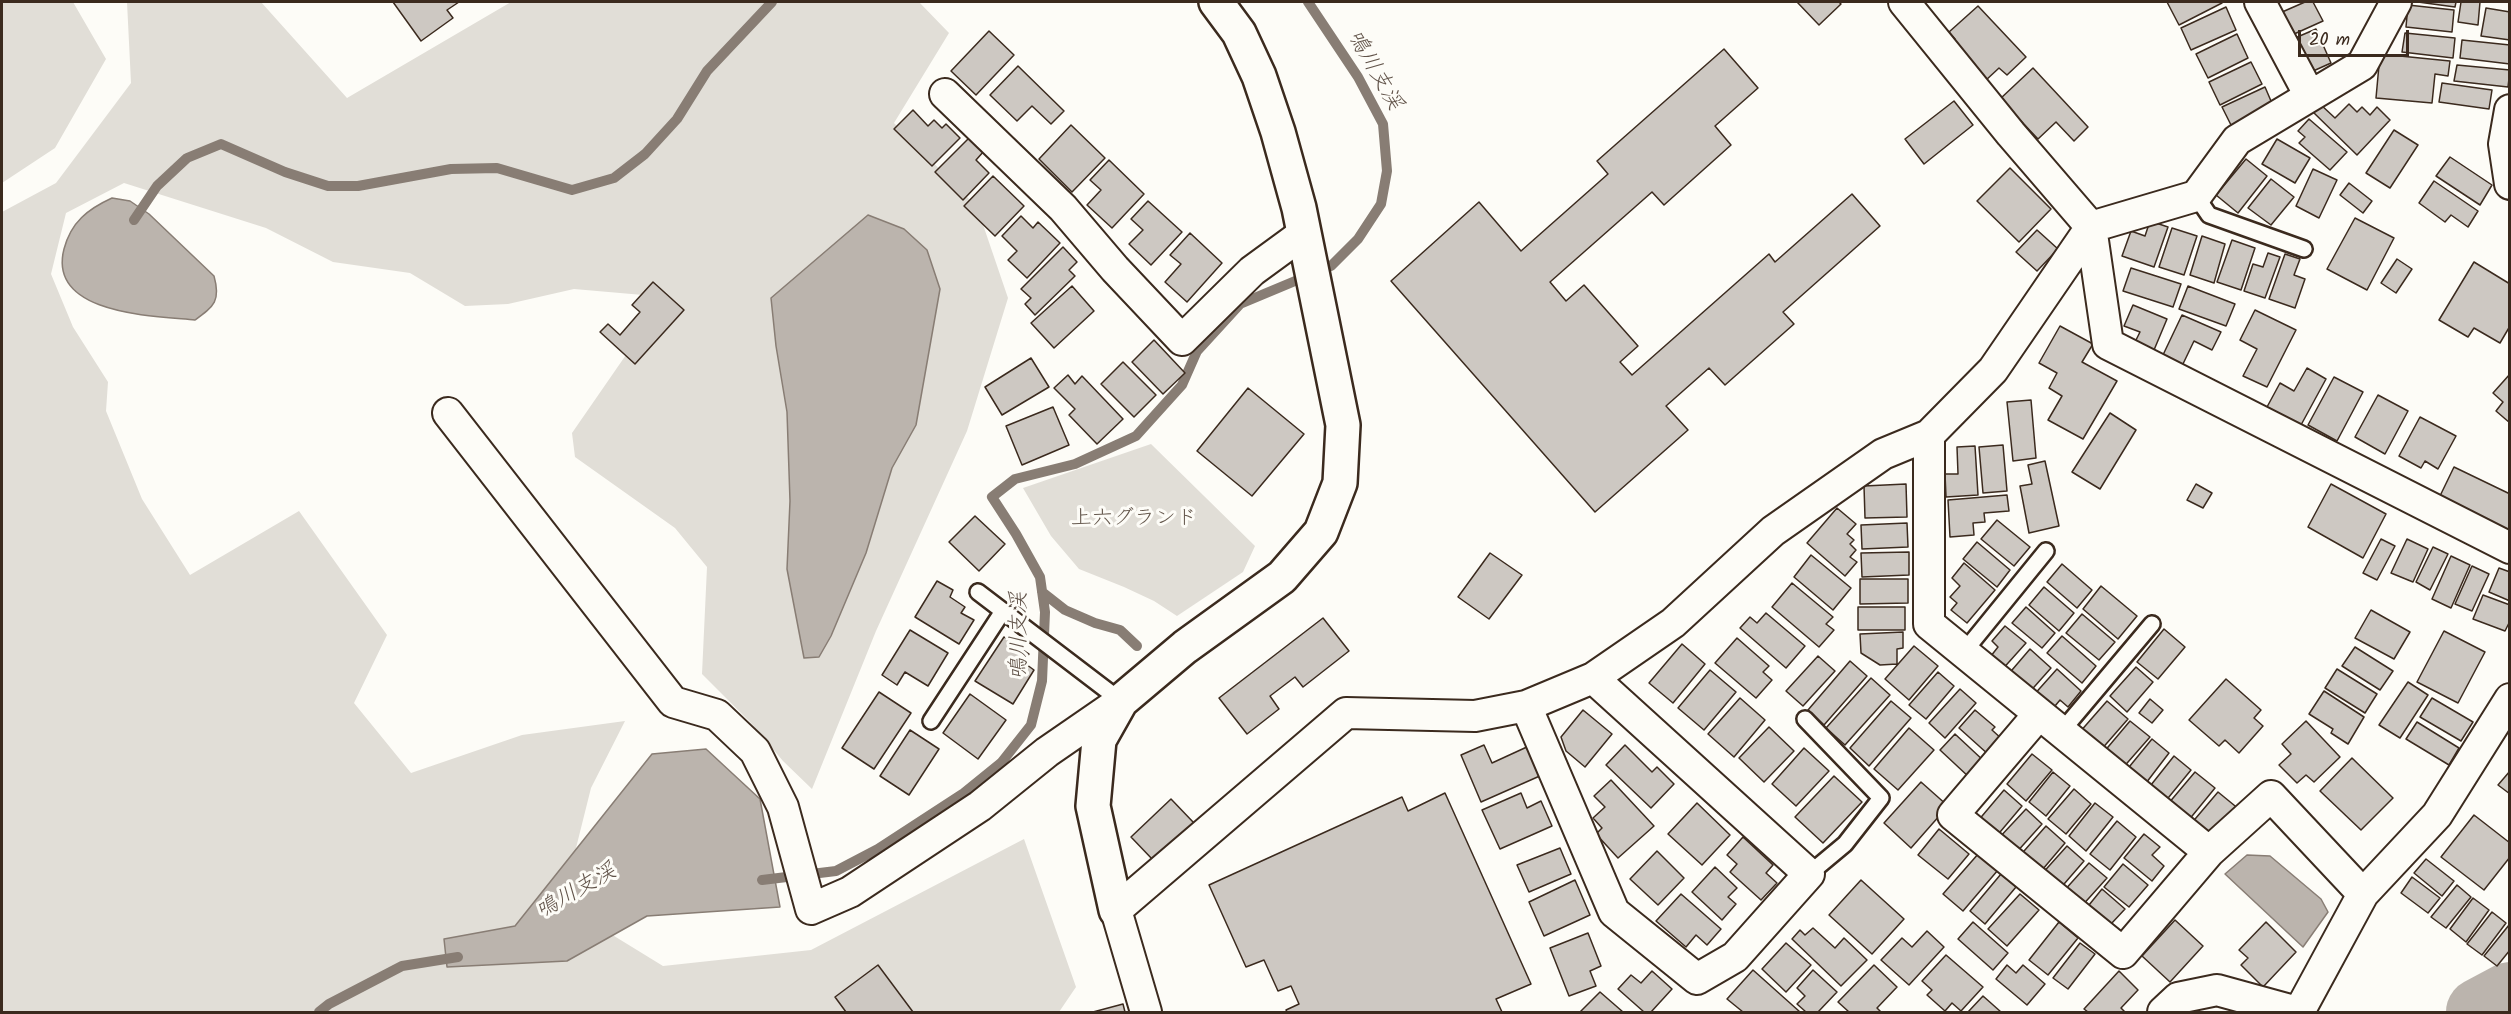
<!DOCTYPE html>
<meta charset="utf-8">
<style>
body{margin:0}
#map{position:relative;width:2511px;height:1014px;overflow:hidden;background:#fdfcf7;font-family:Kalam,sans-serif}
canvas{display:block}
.frame{position:absolute;inset:0;border:3px solid #3b2a1e;pointer-events:none}
.scale{position:absolute;left:2298px;top:30px;width:111px;height:27px;box-sizing:border-box;border:3px solid #3b2a1e;border-top:0;padding-left:8px;font-size:18px;line-height:21px;white-space:nowrap;color:#3b2a1e;-webkit-text-stroke:4px #fdfcf7;paint-order:stroke}
</style>
<div id="map">
<canvas width="2511" height="1014"></canvas>
<div class="frame"></div>
<div class="scale">20 m</div>
</div>
<script>
const g = document.querySelector('canvas').getContext('2d');
g.lineJoin = 'round';
function fillPath(path, color) { g.fillStyle = color; g.fill(path, 'evenodd'); }
function stroke(path, color, width, dash) { g.strokeStyle = color; g.lineWidth = width; g.lineCap = dash ? 'butt' : 'round'; g.setLineDash(dash || []); g.stroke(path); }
function write(font, color, halo, rows, align = 'center') {
  g.font = font + ' Kalam,"Klee One",sans-serif'; g.lineWidth = 6; g.setLineDash([]); g.textBaseline = 'middle'; g.strokeStyle = halo; g.fillStyle = color; for (const [text, x, y, turn = 0] of rows) {
    g.save(); g.translate(x, y); g.rotate((+turn || 0) * Math.PI / 180); g.textAlign = isNaN(turn) ? turn : align; if (halo) g.strokeText(text, 0, 0); g.fillText(text, 0, 0); g.restore();
  }
}
fillPath(new Path2D(`
 M2 2H73L106 59 55 148 2 183Z
 M127 2H261L347 98 511 2H919L949 33 894 123 977 207 1008 298 967 431 876 631 812 789 783 761 750 722 702 674 707 567 675 528 575 457 572 433 666 297 574 289 508 304 465 306 410 273 333 262 266 228 124 183 66 213 51 274 73 327 108 382 106 411 142 499 190 575 299 511 387 635 354 703 411 773 522 735 625 721 591 788 562 904 663 966 811 950 1024 839 1076 987 1059 1012H2V212L56 183 131 83Z
 M1151 444 1255 546 1243 572 1177 616 1154 601 1124 587 1079 569 1051 536 1023 488Z`), '#e1ded7');
const water = new Path2D(`
 M112 198 130 201 149 214 214 276C221 301 214 306 195 320 155 316 47 315 64 249 71 222 88 209 112 198Z
 M868 215 904 229 927 250 940 289 916 425 892 468 866 553 831 636 819 657 804 658 787 569 790 501 787 412 776 346 771 298Z
 M706 749 760 799 780 907 647 916 567 961 447 967 444 939 515 926 652 754Z
 M2247 855 2270 856 2321 899 2328 912 2303 947 2225 874Z`);
fillPath(water, '#bbb4ad');
stroke(water, '#887d74', 1.5);
stroke(new Path2D(`
 M134 220 157 186 187 158 221 144 285 172 328 186H358L451 169 497 168 572 190 614 178 645 154 677 119 707 71 772 2
 M1042 592 1065 610 1095 623 1120 630 1137 646
 M762 880 836 871 878 849 964 793 1001 763 1031 725 1042 681 1045 612 1040 577 1016 534 992 497 1015 479 1075 464 1136 436 1182 385 1197 351 1240 304 1331 266 1358 239 1381 204 1387 171 1383 124 1358 77 1308 2
 M319 1012 329 1004 402 966 458 957`), '#887d74', 10);
stroke(new Path2D(`
 M2480 1012 2510 996`), '#bbb4ad', 68);
const building = new Path2D(`
 M393 2H459L447 10 453 18 421 41Z
 M1797 2H1839L1841 4 1819 25Z
 M2167 2H2221L2222 3 2179 25Z
 M2305 2H2313L2323 21 2283 39 2273 16Z
 M2418 2H2456L2455 7Z
 M2461 2H2480L2478 25 2458 22Z
 M2408 5 2454 10 2452 32 2406 27Z
 M1978 6 2026 57 2007 75 1999 68 1985 81 1950 44 1955 39 1949 32Z
 M2226 7 2236 30 2191 50 2181 28Z
 M2486 8 2510 12V40L2481 36Z
 M2316 29 2331 63 2311 72 2288 41Z
 M989 31 1014 55 976 95 951 71Z
 M2405 33 2455 38 2453 58 2402 52Z
 M2237 34 2248 58 2208 78 2196 54Z
 M2462 40 2510 45V64L2460 58Z
 M1724 49 1758 88 1715 126 1731 145 1664 205 1652 192 1550 282 1566 301 1584 285 1638 346 1620 362 1632 375 1769 254 1775 262 1852 194 1880 226 1783 312 1794 324 1725 385 1709 368 1666 406 1688 430 1595 512 1391 281 1479 202 1521 251 1608 174 1597 161Z
 M2380 54 2450 61 2448 76 2435 74 2432 103 2376 98Z
 M2251 62 2262 84 2220 105 2209 82Z
 M2457 65 2510 70 2508 87 2454 81Z
 M1018 66 1064 111 1051 124 1032 106 1017 121 990 95Z
 M2033 68 2088 127 2074 141 2056 122 2038 139 2000 99Z
 M2442 83 2492 90 2489 109 2439 102Z
 M2265 87 2274 108 2232 127 2222 107Z
 M1954 101 1973 125 1924 164 1905 139Z
 M2320 104 2335 118 2349 104 2357 112 2362 107 2370 115 2377 107 2390 120 2357 155 2313 112Z
 M913 110 928 126 934 120 942 128 946 124 960 138 932 166 894 129Z
 M2309 119 2347 152 2330 170 2299 143 2305 137 2298 131Z
 M1071 125 1105 158 1072 192 1039 159Z
 M2394 130 2418 145 2390 188 2366 173Z
 M970 137 984 151 976 160 989 173 963 200 935 172Z
 M2277 139 2310 158 2295 183 2262 164Z
 M2450 157 2492 185 2480 205 2436 176Z
 M2246 159 2267 176 2238 213 2216 195Z
 M1109 160 1144 194 1112 228 1087 205 1101 190 1090 180Z
 M2010 168 2051 209 2019 242 1977 201Z
 M2313 169 2337 180 2319 218 2296 206Z
 M993 176 1024 206 995 236 964 206Z
 M2271 179 2294 197 2271 225 2248 208Z
 M2434 181 2478 211 2468 227 2451 215 2445 222 2419 203Z
 M2349 183 2372 201 2363 213 2340 195Z
 M1148 201 1182 232 1151 265 1129 244 1143 230 1131 219Z
 M1021 216 1033 228 1038 222 1060 243 1027 278 1008 260 1017 251 1002 236Z
 M2355 218 2394 238 2367 290 2327 269Z
 M2150 221 2168 227 2154 267 2122 256 2131 231 2145 236Z
 M2172 228 2197 236 2184 275 2159 267Z
 M2037 230 2058 249 2037 271 2016 252Z
 M1190 233 1222 263 1187 302 1165 282 1181 264 1170 255Z
 M2202 236 2225 244 2214 283 2190 275Z
 M2232 240 2255 248 2241 290 2217 282Z
 M1063 247 1077 262 1069 270 1075 276 1035 315 1025 304 1031 298 1021 289Z
 M2268 253 2280 257 2265 298 2244 291 2253 264 2263 267Z
 M2285 254 2300 259 2294 275 2305 279 2295 308 2269 299Z
 M2397 259 2412 269 2396 293 2381 283Z
 M2474 262 2510 284V326L2500 343 2474 328 2468 337 2439 320Z
 M2131 268 2181 284 2173 307 2123 291Z
 M653 282 684 310 635 364 600 332 608 324 620 335 640 312 632 305Z
 M1072 286 1094 311 1054 348 1031 323Z
 M2188 286 2235 304 2226 326 2179 309Z
 M2133 305 2167 319 2154 350 2135 342 2140 332 2124 326Z
 M2255 310 2296 330 2267 387 2243 376 2257 349 2240 340Z
 M2182 315 2221 332 2212 350 2194 341 2182 366 2162 357Z
 M2060 326 2093 344 2082 362 2117 381 2083 439 2048 420 2062 396 2049 388 2057 373 2039 363Z
 M1154 340 1185 373 1163 394 1132 362Z
 M1031 358 1049 387 1002 415 985 387Z
 M1123 362 1156 395 1134 417 1101 384Z
 M2307 368 2326 379 2301 425 2267 407 2280 383 2294 391Z
 M2510 374V423L2496 411 2503 402 2493 393Z
 M1068 375 1075 384 1082 376 1123 419 1097 444 1069 415 1075 409 1054 388Z
 M2334 377 2363 392 2337 441 2308 425Z
 M1248 388 1304 434 1252 496 1197 451Z
 M2378 395 2408 411 2385 454 2355 437Z
 M2031 400 2036 458 2013 461 2007 402Z
 M1053 407 1069 445 1022 465 1006 426Z
 M2110 413 2136 430 2100 489 2072 472Z
 M2420 417 2456 436 2438 469 2425 461 2421 468 2399 456Z
 M2003 445 2007 491 1983 493 1979 447Z
 M1975 446 1978 495 1946 497 1945 474H1958L1957 447Z
 M2045 461 2059 526 2029 533 2020 486 2032 484 2028 465Z
 M2454 467 2510 494V532L2439 498Z
 M1906 484 1907 517 1865 518 1864 486Z
 M2196 484 2212 493 2203 508 2187 500Z
 M2331 484 2386 514 2363 558 2308 527Z
 M2007 495 2009 511 1984 513 1985 522 1973 523 1974 535 1950 537 1948 500Z
 M1837 508 1856 524 1847 534 1854 540 1850 544 1856 550 1850 557 1857 562 1845 576 1807 543Z
 M975 516 1005 544 979 571 949 542Z
 M1997 520 2030 547 2014 566 1981 539Z
 M1907 523 1908 547 1862 549 1861 525Z
 M2381 539 2395 546 2377 580 2363 573Z
 M2407 539 2428 549 2413 582 2391 573Z
 M1977 542 2010 570 1997 587 1963 559Z
 M2433 547 2448 554 2430 590 2416 582Z
 M1909 552V575L1862 577 1861 553Z
 M1490 553 1522 575 1489 619 1458 597Z
 M1811 555 1851 588 1833 610 1794 577Z
 M2451 556 2470 565 2451 608 2432 599Z
 M1964 563 1995 590 1967 623 1951 610 1957 603 1950 597 1960 586 1952 578Z
 M2062 564 2092 590 2077 608 2047 582Z
 M2472 566 2489 574 2472 611 2455 604Z
 M2499 568 2510 572V601L2489 592Z
 M1860 579H1908V603L1860 604Z
 M937 581 953 590 950 597 965 607 961 613 974 620 959 644 915 617Z
 M1792 583 1833 617 1826 624 1834 630 1819 647 1772 607Z
 M2101 586 2137 616 2118 639 2083 609Z
 M2044 587 2074 613 2059 631 2029 605Z
 M2483 595 2510 605V621L2505 631 2473 619Z
 M1858 607H1905V630H1858Z
 M2026 607 2055 633 2042 648 2012 623Z
 M2371 610 2410 632 2394 659 2355 638Z
 M1766 613 1805 646 1786 668 1740 628 1750 617 1757 623Z
 M2082 614 2115 642 2099 660 2066 633Z
 M1323 618 1349 651 1303 687 1295 677 1270 696 1279 709 1247 734 1219 698Z
 M2005 626 2026 643 2000 672 1987 661 1998 647 1992 641Z
 M2164 629 2185 647 2158 679 2137 662Z
 M910 630 948 653 928 686 905 672 897 685 882 675Z
 M2444 631 2485 652 2458 703 2417 682Z
 M1903 632V648L1897 649V664L1880 665 1861 653 1860 634Z
 M2062 636 2096 666 2082 683 2047 653Z
 M1004 637 1029 654 1023 662 1034 670 1013 704 975 681Z
 M1737 638 1769 666 1763 672 1772 680 1756 698 1715 663Z
 M1682 644 1705 664 1673 703 1649 683Z
 M1914 646 1938 666 1909 700 1885 679Z
 M2355 647 2393 671 2380 690 2342 666Z
 M2030 649 2051 668 2027 695 2006 677Z
 M1818 656 1835 671 1803 706 1786 691Z
 M1850 661 1867 676 1824 725 1808 710Z
 M2136 667 2153 682 2127 712 2110 696Z
 M2057 669 2081 691 2068 707 2060 700 2050 712 2032 697Z
 M2337 669 2377 694 2365 713 2325 688Z
 M1710 670 1736 692 1704 730 1678 708Z
 M1938 672 1954 686 1926 719 1909 705Z
 M1871 678 1890 695 1845 745 1826 728Z
 M2226 679 2261 710 2254 718 2263 726 2239 753 2225 740 2219 746 2189 720Z
 M2408 682 2428 695 2400 738 2379 725Z
 M1960 689 1976 703 1945 738 1929 723Z
 M2324 691 2364 717 2348 744 2331 733 2333 729 2309 714Z
 M879 692 911 713 874 769 842 748Z
 M970 694 1006 720 978 759 943 733Z
 M1740 698 1765 720 1734 757 1708 734Z
 M2432 698 2473 722 2461 741 2420 717Z
 M2150 699 2163 710 2152 723 2139 713Z
 M1891 701 1911 718 1869 766 1850 748Z
 M2107 701 2128 719 2100 751 2079 733Z
 M1583 710 1612 734 1585 767 1566 751 1561 737Z
 M1975 710 1995 727 1992 730 2003 740 1989 755 1959 728Z
 M2130 721 2150 737 2121 770 2103 753Z
 M2306 721 2340 757 2314 782 2306 775 2297 783 2279 765 2291 754 2282 744Z
 M2417 722 2459 748 2449 765 2406 739Z
 M1769 727 1794 751 1764 782 1739 758Z
 M1909 728 1934 750 1898 790 1874 769Z
 M910 730 939 749 909 795 880 776Z
 M1955 734 1985 762 1970 778 1940 750Z
 M2152 739 2169 753 2143 787 2125 772Z
 M1484 745 1492 763 1529 746 1542 775 1481 802 1461 755Z
 M1625 745 1652 772 1657 767 1674 784 1651 808 1606 765Z
 M1804 748 1829 771 1796 806 1772 784Z
 M2032 754 2052 770 2026 801 2007 784Z
 M2174 756 2191 770 2164 803 2147 790Z
 M2352 758 2393 798 2361 830 2320 791Z
 M2510 771V794L2498 785Z
 M2053 772 2070 786 2046 816 2029 802Z
 M2195 772 2215 788 2188 821 2168 804Z
 M1834 776 1862 802 1823 843 1795 817Z
 M1611 780 1654 826 1618 858 1596 834 1602 828 1593 818 1605 807 1594 796Z
 M1921 782 1948 806 1911 848 1884 823Z
 M2074 789 2091 804 2066 834 2048 819Z
 M2004 790 2022 806 1995 838 1977 822Z
 M2218 792 2240 810 2207 840 2190 825Z
 M1445 793 1531 984 1496 999 1502 1012H1287L1286 1010 1299 1004 1291 986 1278 991 1264 960 1246 967 1209 885 1402 797 1408 811Z
 M1521 793 1527 808 1541 801 1552 826 1500 849 1482 810Z
 M1171 799 1194 823 1154 861 1131 837Z
 M1697 803 1730 835 1702 865 1668 834Z
 M2095 803 2113 817 2086 851 2069 836Z
 M2026 809 2042 824 2015 854 1998 839Z
 M2474 815 2510 843V857L2484 890 2441 857Z
 M2117 821 2136 837 2110 870 2090 854Z
 M2046 826 2065 843 2037 876 2017 859Z
 M1939 829 1969 854 1948 879 1918 855Z
 M2144 834 2160 847 2152 855 2164 866 2152 881 2124 858Z
 M1743 837 1773 865 1766 873 1777 883 1761 900 1730 872 1737 864 1727 855Z
 M2067 846 2084 861 2058 891 2040 876Z
 M1560 848 1571 874 1529 892 1517 865Z
 M1657 851 1684 878 1658 905 1630 879Z
 M1979 853 1998 870 1963 911 1943 894Z
 M2426 859 2454 881 2442 896 2414 873Z
 M2089 863 2107 878 2080 908 2063 892Z
 M2123 864 2148 885 2129 907 2104 887Z
 M1715 867 1737 888 1728 897 1736 904 1722 920 1692 892Z
 M2001 874 2016 887 1985 924 1970 911Z
 M2412 877 2440 898 2428 913 2401 893Z
 M1575 880 1590 915 1544 936 1529 902Z
 M1861 880 1904 919 1872 954 1829 915Z
 M2457 885 2471 897 2446 928 2431 917Z
 M2102 889 2125 909 2111 924 2089 905Z
 M1681 894 1721 929 1707 945 1696 935 1686 947 1656 921Z
 M2020 894 2039 910 2007 946 1988 929Z
 M2473 898 2489 910 2466 942 2450 929Z
 M2492 912 2506 923 2482 955 2467 944Z
 M2175 920 2203 946 2170 982 2142 956Z
 M1973 922 2008 953 1993 970 1958 939Z
 M2059 922 2078 938 2048 975 2029 960Z
 M2266 922 2296 952 2263 987 2241 965 2248 958 2239 950Z
 M2509 925 2510 950 2497 966 2484 956Z
 M1813 928 1835 948 1844 938 1867 960 1841 986 1792 939 1800 930 1805 935Z
 M1927 931 1944 947 1909 985 1881 960 1902 938 1912 947Z
 M1588 933 1601 966 1590 971 1596 986 1569 996 1550 948Z
 M1786 943 1811 965 1786 992 1762 969Z
 M2080 943 2095 954 2068 989 2053 978Z
 M1946 955 1983 987 1961 1011 1952 1003 1945 1011 1927 995 1932 990 1922 981Z
 M878 965 913 1012H846L835 997Z
 M1874 965 1897 987 1877 1008 1881 1012H1849L1838 1002Z
 M2007 965 2016 973 2023 965 2045 984 2027 1005 1996 979Z
 M1753 970 1800 1012H1743L1727 999Z
 M1813 970 1837 992 1818 1012H1806L1797 1004 1805 996 1797 988Z
 M1652 971 1672 989 1651 1012H1644L1618 989 1631 975 1641 983Z
 M2119 971 2138 990 2121 1008 2125 1012H2088L2084 1009Z
 M1600 992 1623 1012H1580Z
 M1983 996 2001 1012H1968Z
 M1123 1004 1125 1012H1093Z`);
fillPath(building, '#cdc8c2');
stroke(building, '#3b2a1e', 1.5);
const lane = new Path2D(`
 M2196 196 2209 215 2304 249
 M978 592 1121 701
 M1963 653 2046 551
 M1805 719 1881 798 1845 844 1809 874
 M931 721 1003 611
 M2061 732 2152 624`);
const street = new Path2D(`
 M1904 2 2011 134 2091 227 2108 344 2510 548
 M2260 2 2310 96
 M945 94 1063 208 1115 269 1182 340 1252 271 1304 233
 M2510 110 2504 144 2510 184
 M448 413 673 702 717 715 755 751 783 807 811 909 850 892 980 806 1047 752 1121 701
 M1929 435V624L2209 852
 M1526 706 1614 912 1697 979 1735 957 1809 874 1593 678
 M2039 714 1953 815 2123 953 2209 852 2271 796 2363 894
 M1146 1012 1116 910 1346 713 1475 716 1526 706 1593 678 1673 623 1773 531 1883 454 1929 435 1993 370 2091 227 2196 196 2237 140 2362 65 2396 2
 M2163 1012 2178 998 2217 990 2297 1012
 M2299 1012 2363 894 2437 815 2510 699`);
const secondary = new Path2D(`
 M1116 910 1093 806 1099 740 1121 701 1185 647 1282 577 1321 532 1340 483 1343 425 1299 208 1278 132 1259 76 1239 33 1216 2`);
stroke(lane, '#3b2a1e', 20);
stroke(street, '#3b2a1e', 34);
stroke(secondary, '#3b2a1e', 38);
stroke(lane, '#fdfcf7', 15);
stroke(street, '#fdfcf7', 30);
stroke(secondary, '#fdfcf7', 33);
write('21px', '#64574c', '#fdfcf7', [
 ["上六グランド",1134,520]
]);
write('italic 22px', '#615349', '#fdfcf7', [
 ["鳴川支渓",1373,71,60],
 ["鳴川支渓",1021,636,-90],
 ["鳴川支渓",577,893,-30]
]);
</script>
